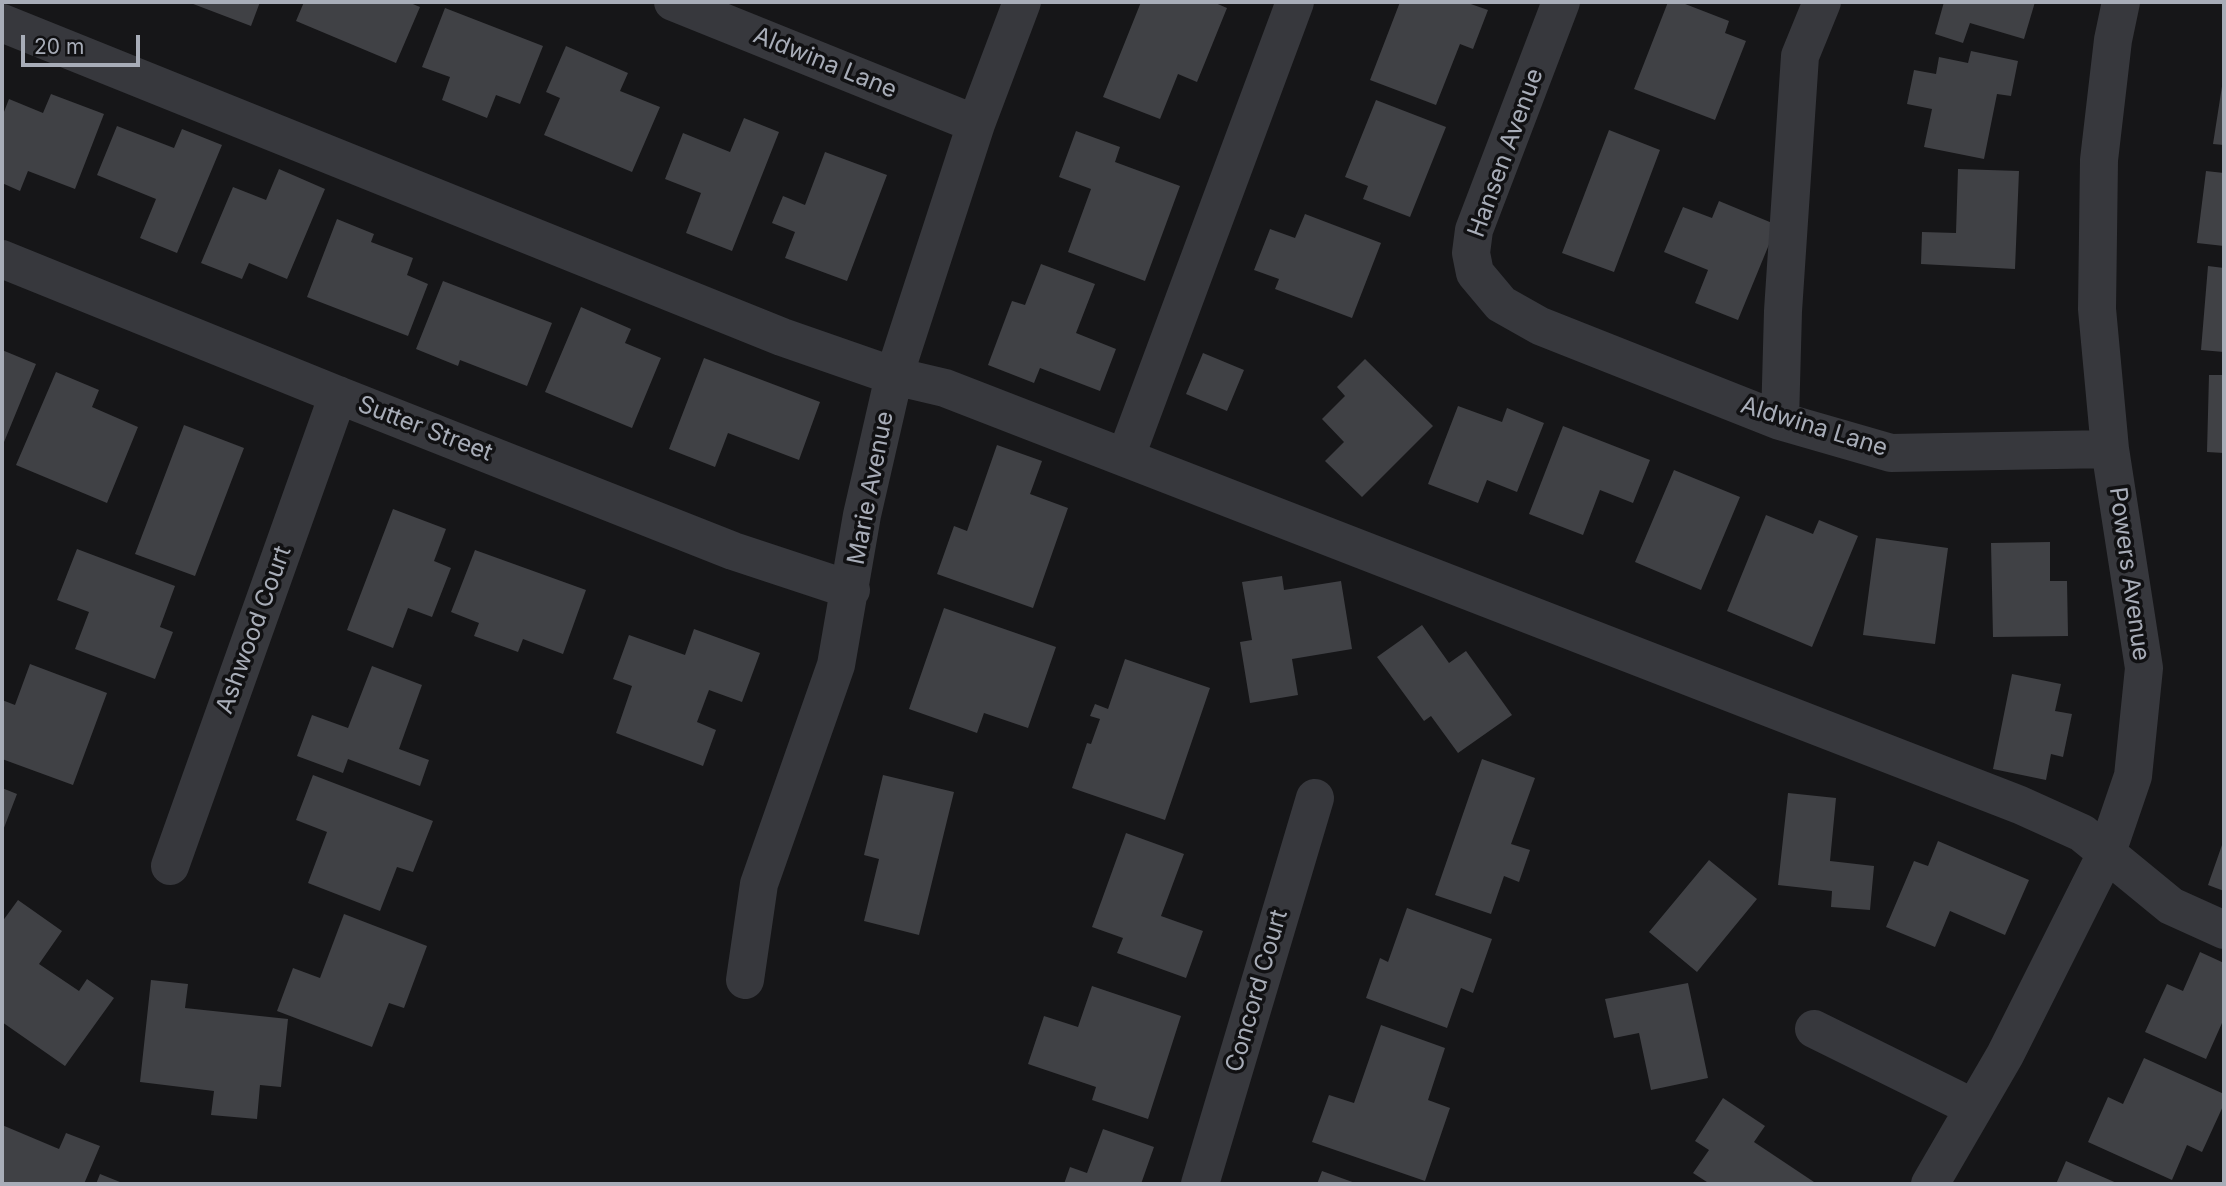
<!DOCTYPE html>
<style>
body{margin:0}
#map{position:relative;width:2226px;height:1186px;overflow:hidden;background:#161618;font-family:Inter,sans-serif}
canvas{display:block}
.frame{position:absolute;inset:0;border:4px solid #a8adb8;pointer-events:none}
.scale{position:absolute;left:21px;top:35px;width:119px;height:32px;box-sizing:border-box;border:4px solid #a8adb8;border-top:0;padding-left:9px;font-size:21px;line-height:24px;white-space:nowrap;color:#a8adb8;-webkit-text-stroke:5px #111113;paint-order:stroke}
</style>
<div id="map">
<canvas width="2226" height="1186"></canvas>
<div class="frame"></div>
<div class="scale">20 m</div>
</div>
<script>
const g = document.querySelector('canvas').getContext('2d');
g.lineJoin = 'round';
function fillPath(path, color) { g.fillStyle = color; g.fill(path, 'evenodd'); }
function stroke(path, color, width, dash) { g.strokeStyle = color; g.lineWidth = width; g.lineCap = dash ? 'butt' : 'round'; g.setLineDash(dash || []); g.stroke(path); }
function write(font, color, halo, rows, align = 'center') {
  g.font = font + ' Inter,sans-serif'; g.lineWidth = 7; g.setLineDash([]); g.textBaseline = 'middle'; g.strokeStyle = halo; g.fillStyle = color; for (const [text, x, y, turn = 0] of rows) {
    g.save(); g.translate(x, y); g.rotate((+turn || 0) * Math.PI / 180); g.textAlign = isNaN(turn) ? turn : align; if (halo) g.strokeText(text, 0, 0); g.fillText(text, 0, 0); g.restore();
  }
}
fillPath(new Path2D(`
 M188 2H260L251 26Z
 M304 2H408L420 7 396 63 296 21Z
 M1141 2H1213L1227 8 1197 82 1178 74 1160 119 1103 97Z
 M1400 2H1465L1488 10 1473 49 1460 44 1436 105 1370 80Z
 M1668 2H1680L1729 21 1725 33 1746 41 1715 120 1634 89Z
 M1944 2H2035L2024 39 1970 23 1963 43 1935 34Z
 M445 8 543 46 520 104 496 95 487 118 442 100 450 77 422 67Z
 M566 46 628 73 620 91 660 107 632 172 544 135 560 98 546 92Z
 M1971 51 2018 61 2011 96 1997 94 1984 159 1924 147 1932 109 1907 104 1914 70 1936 74 1939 57 1968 63Z
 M2223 80H2224V145L2213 144Z
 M51 94 104 114 75 189 28 171 20 191 2 183V117L9 99 43 113Z
 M1376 100 1446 127 1410 217 1363 199 1368 186 1345 177Z
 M744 118 779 132 732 251 686 233 701 193 665 179 683 133 730 152Z
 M117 126 174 148 182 129 222 145 177 253 140 238 156 199 97 175Z
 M1609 130 1660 150 1614 272 1562 253Z
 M1076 131 1120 147 1115 162 1180 186 1145 281 1068 252 1091 189 1059 177Z
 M825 152 887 175 847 281 785 258 795 232 772 223 783 196 805 205Z
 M279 169 325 189 287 279 249 263 242 279 201 263 233 187 266 200Z
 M1958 169 2019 171 2015 269 1921 264 1922 232 1956 233Z
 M2206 171 2224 173V246L2197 243Z
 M1719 201 1777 225 1738 320 1695 303 1708 270 1664 252 1683 207 1712 218Z
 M1305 214 1381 243 1352 318 1275 289 1279 279 1254 270 1270 229 1295 238Z
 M337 219 374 234 371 242 413 258 407 275 428 284 408 336 307 297Z
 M1041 264 1095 284 1076 333 1116 349 1100 391 1040 368 1034 383 988 365 1012 301 1025 305Z
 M2208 266 2224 268V352L2201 350Z
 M443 281 552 323 527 386 460 360 458 366 416 349Z
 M581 307 631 329 625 343 661 358 632 428 545 392Z
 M2 350 36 364 2 447Z
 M1203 353 1244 370 1227 411 1186 394Z
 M704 358 820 402 799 460 728 433 715 467 669 449Z
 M1365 359 1433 426 1362 497 1325 461 1344 442 1322 419 1345 396 1337 387Z
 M56 372 99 390 92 407 138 427 107 503 16 465Z
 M2209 375H2224V453L2207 452Z
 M1458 406 1502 422 1507 408 1544 423 1517 492 1487 480 1478 503 1428 484Z
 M184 425 244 448 195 576 135 554Z
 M1563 426 1650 460 1633 503 1600 490 1583 535 1529 514Z
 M997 445 1042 461 1030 494 1068 508 1033 608 937 574 954 526 967 531Z
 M1674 470 1740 497 1701 590 1635 562Z
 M393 509 446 529 434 561 451 568 432 617 408 608 393 648 347 630Z
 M1766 515 1813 534 1819 520 1858 536 1812 647 1727 611Z
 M1876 538 1948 548 1935 644 1863 635Z
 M2050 542V581H2067L2068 636 1993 637 1991 543Z
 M77 549 175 586 160 627 173 632 155 679 75 649 89 612 57 600Z
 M475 550 586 590 563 654 523 639 518 652 474 636 479 623 451 612Z
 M1282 576 1284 590 1341 581 1352 649 1292 659 1298 695 1250 703 1240 642 1252 640 1242 582Z
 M944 608 1056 647 1028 728 984 713 977 733 909 709Z
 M1422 625 1449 663 1466 651 1512 715 1458 753 1431 716 1424 721 1377 657Z
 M694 629 760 653 742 702 709 690 697 722 716 730 703 766 616 733 632 686 613 679 629 635 685 655Z
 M1125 659 1210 688 1165 820 1072 788 1087 743 1091 744 1100 719 1090 716 1095 704 1108 709Z
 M30 664 107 693 73 785 2 759V700L15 705Z
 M372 666 422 685 399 749 429 760 420 786 348 759 343 773 297 756 312 715 348 728Z
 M2012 674 2061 684 2055 711 2072 714 2063 757 2051 754 2046 780 1993 769Z
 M1482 759 1535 778 1511 844 1530 850 1519 882 1504 876 1491 914 1435 895Z
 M313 775 433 821 413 872 397 867 380 911 308 883 327 832 296 820Z
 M883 775 954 792 919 935 864 921 879 859 864 855Z
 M2 788 17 794 2 833Z
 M1788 793 1836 798 1830 861 1874 866 1870 910 1831 907 1832 891 1778 885Z
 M1126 833 1184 854 1161 916 1203 931 1186 978 1117 953 1123 938 1092 927Z
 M1938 841 2029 880 2005 935 1950 911 1935 947 1886 927 1914 861 1928 866Z
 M2222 845 2224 846V891L2208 885Z
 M1709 860 1757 899 1697 972 1649 932Z
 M18 900 62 931 39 964 79 991 87 979 114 998 65 1066 2 1022V922Z
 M1407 908 1492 939 1473 993 1461 988 1447 1028 1366 998 1380 958 1388 962Z
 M344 914 427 946 404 1008 389 1003 372 1047 277 1011 293 968 320 978Z
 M2200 952 2224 963V1024L2222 1023 2206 1059 2145 1032 2167 984 2183 991Z
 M151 980 188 984 185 1008 288 1019 281 1087 260 1085 257 1119 211 1115 214 1091 140 1082Z
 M1688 983 1708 1078 1651 1090 1639 1033 1614 1038 1605 999Z
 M1092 986 1181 1016 1148 1119 1092 1100 1096 1087 1028 1064 1044 1016 1078 1027Z
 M1381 1025 1445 1048 1428 1100 1450 1108 1425 1181 1312 1142 1329 1095 1354 1103Z
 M2144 1058 2224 1094V1104L2202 1152 2187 1145 2172 1180 2088 1142 2108 1097 2123 1104Z
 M1723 1098 1765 1126 1754 1142 1817 1184H1710L1693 1173 1709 1150 1695 1141Z
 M2 1125 59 1149 66 1133 100 1146 84 1184H2Z
 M1103 1129 1154 1147 1141 1184H1064L1070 1167 1087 1173Z
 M2066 1161 2119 1184H2056Z
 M1322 1171 1358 1184H1317Z
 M100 1174 125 1184H96Z`), '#404145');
stroke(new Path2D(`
 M673 2 976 124
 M1561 2 1474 230 1471 253 1475 273 1501 304 1540 326 1780 421 1891 453 2110 449
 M2 23 782 337 894 376 945 388 2020 805 2082 833 2171 906 2224 930
 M2 259 338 395 733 551 851 590
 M1780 421 1783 311 1800 56 1822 2
 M1126 456 1295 2
 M170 866 338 395
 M745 980 759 884 836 665 862 515 894 376 976 124 1022 2
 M1814 1029 1974 1108
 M1200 1184 1315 798
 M1930 1184 2005 1055 2107 852 2133 776 2144 668 2110 449 2097 309 2099 160 2113 40 2121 2`), '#37383d', 38);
write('24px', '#a8adb8', '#111113', [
 ["Aldwina Lane",825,63,22],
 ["Hansen Avenue",1506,153,-70],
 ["Aldwina Lane",1814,427,17],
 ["Sutter Street",425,429,21],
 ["Marie Avenue",871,488,-79],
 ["Powers Avenue",2129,574,82],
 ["Ashwood Court",254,630,-70],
 ["Concord Court",1257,991,-74]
]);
</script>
